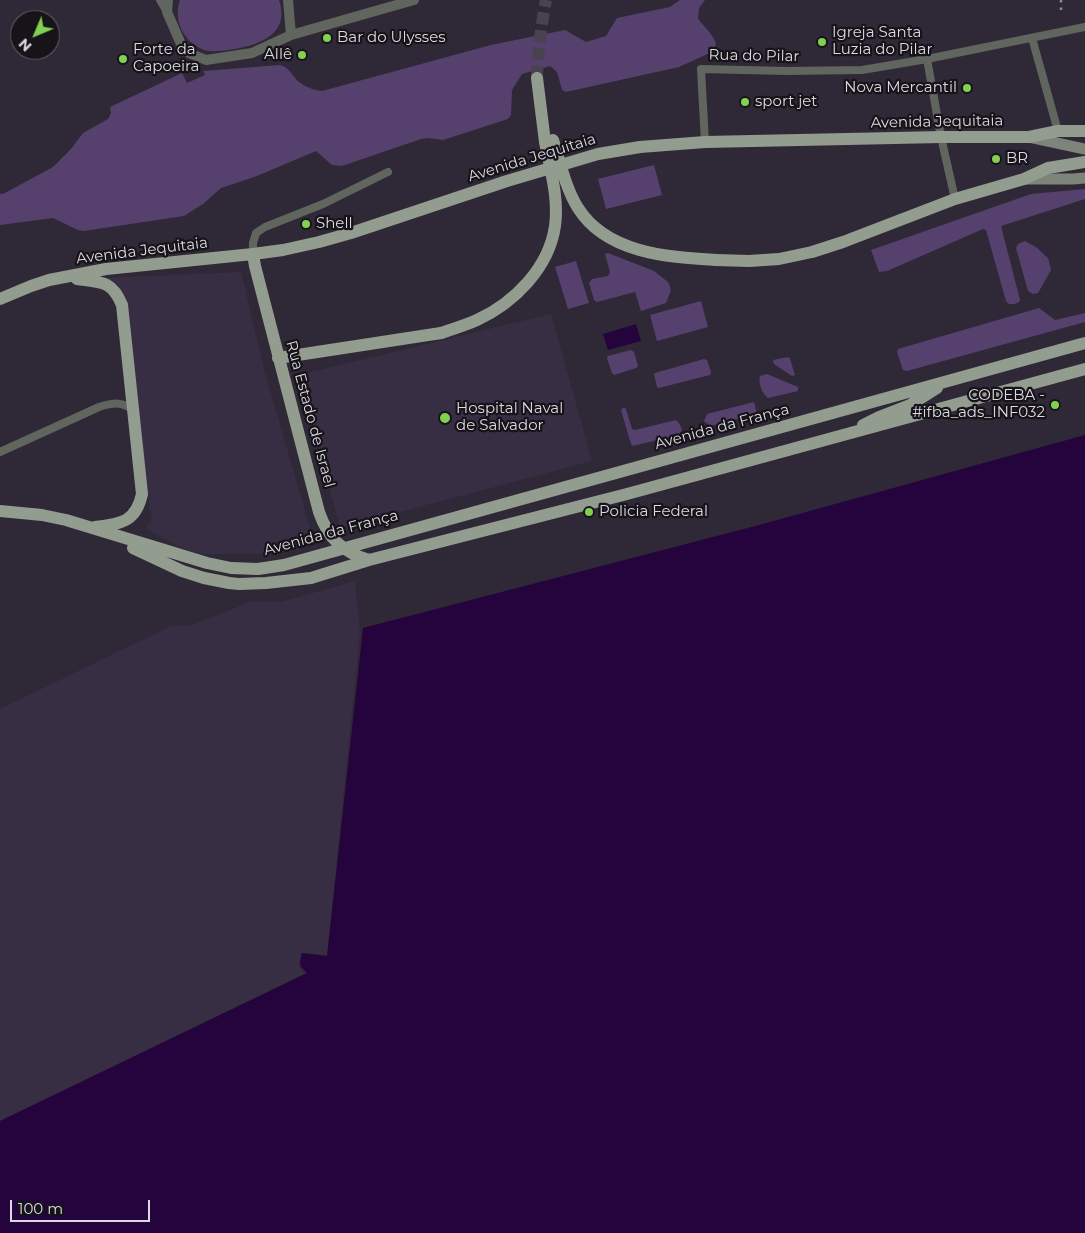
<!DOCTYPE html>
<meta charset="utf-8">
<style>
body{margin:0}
#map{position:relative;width:1085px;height:1233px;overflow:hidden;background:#2f2937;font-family:Montserrat,sans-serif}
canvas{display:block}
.north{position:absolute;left:10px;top:10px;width:50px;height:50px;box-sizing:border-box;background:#161319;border:1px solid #666269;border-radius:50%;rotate:225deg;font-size:14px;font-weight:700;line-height:20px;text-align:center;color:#ddd9e2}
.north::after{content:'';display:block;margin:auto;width:18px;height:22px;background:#81d050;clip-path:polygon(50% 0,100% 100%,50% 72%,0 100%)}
.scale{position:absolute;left:10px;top:1200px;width:140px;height:22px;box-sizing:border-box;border:2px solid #ddd9e2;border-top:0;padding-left:6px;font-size:15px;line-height:18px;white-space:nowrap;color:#ddd9e2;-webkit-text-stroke:4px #161319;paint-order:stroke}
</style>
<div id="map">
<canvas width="1085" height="1233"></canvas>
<div class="north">N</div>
<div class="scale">100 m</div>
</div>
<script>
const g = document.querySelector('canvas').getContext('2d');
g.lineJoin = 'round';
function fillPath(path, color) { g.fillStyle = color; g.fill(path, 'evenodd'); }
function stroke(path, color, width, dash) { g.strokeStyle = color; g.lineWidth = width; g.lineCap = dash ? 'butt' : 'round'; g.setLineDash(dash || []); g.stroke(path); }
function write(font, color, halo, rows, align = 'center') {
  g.font = font + ' Montserrat,sans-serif'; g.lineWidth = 4.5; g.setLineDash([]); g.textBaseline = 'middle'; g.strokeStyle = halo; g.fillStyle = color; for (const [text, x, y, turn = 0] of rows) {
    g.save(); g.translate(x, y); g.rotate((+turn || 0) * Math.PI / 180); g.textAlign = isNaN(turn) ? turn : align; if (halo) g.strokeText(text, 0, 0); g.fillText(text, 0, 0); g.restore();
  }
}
fillPath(new Path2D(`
 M241 272 264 369 314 542 258 554H201L179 547 146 528 152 519 149 505 126 298 123 293 105 278Z
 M551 314 592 461 340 528 299 375Z
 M355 581 360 632 327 955 301 953 299 962 300 968 303 972 306 973 0 1121V709L171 626 192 625 250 602H281Z`), '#372e43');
fillPath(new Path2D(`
 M180 0H279C290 33 262 44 235 49 225 50 214 53 204 50 193 46 184 37 180 26 177 18 177 8 180 0Z
 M680 0H705L699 8 698 19 711 34 716 43 714 51 679 67 566 92 562 90 557 72 550 66 522 74 512 90 511 115 508 119 443 140 428 138 421 139 342 166 332 165 316 151 257 176 221 188 203 204 184 216 84 231 78 230 53 218 0 225V194H3L53 167 71 149 83 133 108 119 111 113 110 107 182 73 187 83 205 75 203 71 280 65C289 67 292 76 299 82 306 87 313 90 322 91L491 45 565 30 586 42 606 36 617 18 670 7Z
 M654 165 662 195 606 209 598 179Z
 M1085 189V199L1001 226 1020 300 1019 302 1015 304H1009L1006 301 986 230 983 229 887 271 879 272 871 250 1031 194Z
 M1025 241 1036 247 1048 258 1051 270 1038 293 1033 294 1028 291 1016 248 1018 244Z
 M608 253 654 271 668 282 671 290 666 303 641 311 635 292 597 302 594 300 589 283 592 279 608 276 610 272 605 254Z
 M576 261 589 303 568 309 555 267Z
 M701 301 708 327 657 341 650 315Z
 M1039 308 1055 320 1085 313V322L907 371 903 370 897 352 898 349Z
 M631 350 634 352 638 366 636 368 614 375 612 373 607 358 608 356Z
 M789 357 790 359 795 375 792 376 774 364 773 360Z
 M704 359 707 360 711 372 710 375 659 388 657 387 654 374 655 373Z
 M767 374 798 387V391L768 398C762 394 758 383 760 376Z
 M754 402 757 414 710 426 704 421 707 414Z
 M624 407 626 409 632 429 635 430 676 420C680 424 683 428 681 434L633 446 631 444 621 410Z`), '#56406e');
fillPath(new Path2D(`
 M636 324 641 341 608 350 603 334Z
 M1085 435V1233H0V1121L307 973 301 967 300 962 302 953 327 956 363 628 759 525Z`), '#25043e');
stroke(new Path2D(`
 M537 78C538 51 541 26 546 0`), '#494351', 12, [12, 6]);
stroke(new Path2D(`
 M160 0 167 12
 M1032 38 1058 131
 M927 59 941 137 955 199
 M705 142 701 69 787 71 862 70 927 59 1085 27
 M253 254V243L256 233 265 227 323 204 388 172
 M0 452 99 407C112 403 120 401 132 409`), '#60655e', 8);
stroke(new Path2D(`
 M168 0 167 12 181 44 189 53 206 60 252 53 291 35 414 0
 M288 0 291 35`), '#60655e', 10);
stroke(new Path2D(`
 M1029 137 1085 149
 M1024 179H1073L1085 178`), '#7d8479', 11);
stroke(new Path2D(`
 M537 78 545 142
 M253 254 255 266 319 512C328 538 342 552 369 560
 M716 260 749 261 779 259 812 252 843 242 955 199 1024 179 1048 168 1085 162
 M77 279C100 282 112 280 122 305L142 494C136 522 121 524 95 527
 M0 299 31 286 49 280 106 269 253 254 283 250 319 242 351 233 507 181 598 154 640 147 705 142 941 137H1029L1058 131H1085
 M278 358 441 333
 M863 425 879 417 910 405 937 388
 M0 511 42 515 66 520 207 563 231 568 258 569 284 565 1085 343
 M133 548 182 571 204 578 229 583 239 584 266 583 311 578 369 560 627 494 1085 369`), '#939d8f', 12);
stroke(new Path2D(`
 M1061 0V11`), '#8e8995', 2.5, [2.5, 5]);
stroke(new Path2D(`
 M553 140C560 162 566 189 578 208 607 254 669 257 716 260
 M441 333C453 329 466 325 477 320 514 303 549 268 555 226 559 198 550 169 545 142`), '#939d8f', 12);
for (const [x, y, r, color] of [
 [327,38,5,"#81d050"],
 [822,42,5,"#81d050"],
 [302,55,5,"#81d050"],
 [123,59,5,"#81d050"],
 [967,88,5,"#81d050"],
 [745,102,5,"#81d050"],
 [996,159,5,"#81d050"],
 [306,224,5,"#81d050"],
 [1055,405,5,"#81d050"],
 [445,418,6,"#81d050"],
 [589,512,5,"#81d050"]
]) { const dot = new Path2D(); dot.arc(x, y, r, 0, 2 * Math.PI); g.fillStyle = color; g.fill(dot); stroke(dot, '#161319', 2); }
write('15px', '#ddd9e2', '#161319', [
 ["Igreja Santa",832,33],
 ["Luzia do Pilar",832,50],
 ["Bar do Ulysses",337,38],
 ["Forte da",133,50],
 ["Capoeira",133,67],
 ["Allê",292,55,"right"],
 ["Nova Mercantil",957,88,"right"],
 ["sport jet",755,102],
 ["BR",1006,159],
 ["Shell",316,224],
 ["CODEBA -",1045,396,"right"],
 ["#ifba_ads_INF032",1045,413,"right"],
 ["Hospital Naval",456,409],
 ["de Salvador",456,426],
 ["Policia Federal",599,512]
], 'left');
write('15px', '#ddd9e2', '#161319', [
 ["Rua do Pilar",754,56,1],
 ["Avenida Jequitaia",937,122,-1],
 ["Avenida Jequitaia",532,158,-17],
 ["Avenida Jequitaia",142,251,-7],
 ["Rua Estado de Israel",310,414,75],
 ["Avenida da França",722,427,-15],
 ["Avenida da França",331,533,-15]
]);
</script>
